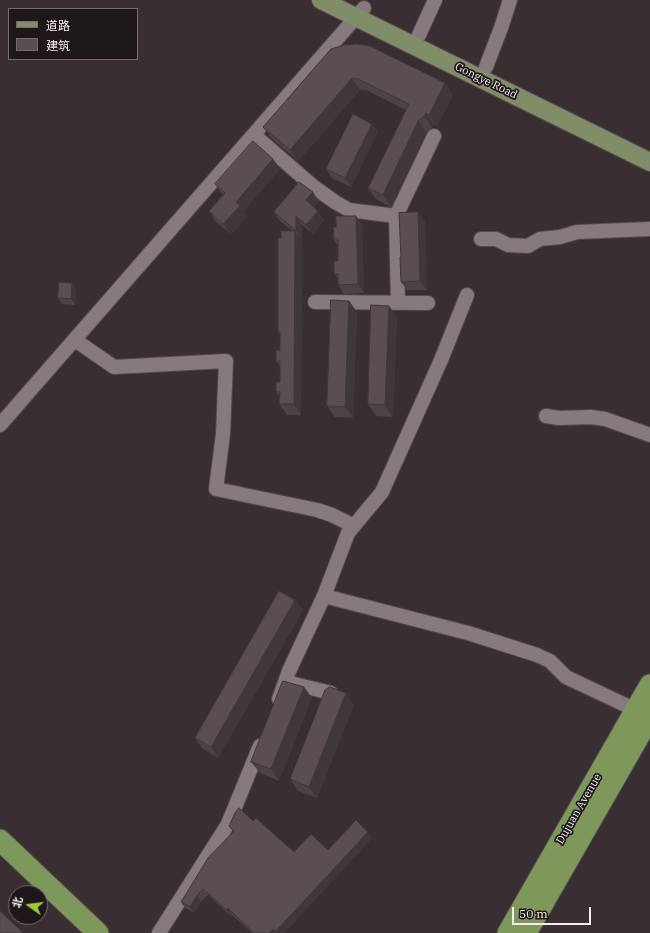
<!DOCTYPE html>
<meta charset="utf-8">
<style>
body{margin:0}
#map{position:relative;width:650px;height:933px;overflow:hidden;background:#392e32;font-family:"IBM Plex Serif","Noto Sans SC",serif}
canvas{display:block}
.legend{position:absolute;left:8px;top:8px;width:130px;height:52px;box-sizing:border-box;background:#1d171a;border:1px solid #736d70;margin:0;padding:5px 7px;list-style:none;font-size:12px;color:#f5edf0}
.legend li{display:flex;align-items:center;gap:8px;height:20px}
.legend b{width:20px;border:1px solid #736d70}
.north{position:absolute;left:8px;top:885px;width:40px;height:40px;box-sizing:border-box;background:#1d171a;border:1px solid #736d70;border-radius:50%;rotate:284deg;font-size:11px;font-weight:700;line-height:16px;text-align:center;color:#f5edf0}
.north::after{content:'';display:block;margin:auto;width:14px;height:18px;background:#96cc3a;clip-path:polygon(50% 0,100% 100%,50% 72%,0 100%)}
.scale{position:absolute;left:512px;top:907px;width:79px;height:18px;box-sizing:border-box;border:2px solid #f5edf0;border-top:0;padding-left:5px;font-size:12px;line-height:14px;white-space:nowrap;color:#f5edf0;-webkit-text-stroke:3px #1d171a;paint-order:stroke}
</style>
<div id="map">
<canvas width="650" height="933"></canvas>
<ul class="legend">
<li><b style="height:5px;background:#818c69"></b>道路</li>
<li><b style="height:11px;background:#5a4e53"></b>建筑</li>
</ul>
<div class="north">北</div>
<div class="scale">50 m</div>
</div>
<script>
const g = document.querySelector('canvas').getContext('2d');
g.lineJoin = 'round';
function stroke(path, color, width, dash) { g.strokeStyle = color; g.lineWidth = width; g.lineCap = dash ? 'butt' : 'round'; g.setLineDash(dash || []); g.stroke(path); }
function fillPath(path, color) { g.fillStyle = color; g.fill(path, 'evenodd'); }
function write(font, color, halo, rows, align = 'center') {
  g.font = font + ' "IBM Plex Serif",serif'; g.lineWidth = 3.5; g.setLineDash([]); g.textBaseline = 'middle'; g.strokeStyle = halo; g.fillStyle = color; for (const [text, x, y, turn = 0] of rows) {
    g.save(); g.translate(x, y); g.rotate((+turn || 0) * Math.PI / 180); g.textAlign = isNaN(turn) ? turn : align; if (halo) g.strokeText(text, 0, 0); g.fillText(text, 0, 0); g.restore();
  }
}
const minor = new Path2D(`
 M419 35 435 0
 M486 67 501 28 510 0
 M254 135 314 187 335 202 349 210 396 216 434 136
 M396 216 398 303
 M481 239H496L508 245 528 246 540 239 560 237 577 232 650 229
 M315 302 428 303
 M75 340 114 367 226 361 223 434 216 489 317 510 332 515 354 526
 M546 416 559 418 591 417 605 419 650 435
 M0 425 364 8
 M324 596 468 633 537 655 550 661 566 677 636 710
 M286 682 331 693
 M279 699 289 671 324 596 348 533 382 492 441 360 467 295
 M159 933 228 824 260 746`);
const major = new Path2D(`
 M321 0 650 162`);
const highway = new Path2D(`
 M0 840 98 933
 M508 933 650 685
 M526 933 650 717`);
stroke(minor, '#534a4d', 16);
stroke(major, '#534a4d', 20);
stroke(highway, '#534a4d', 23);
stroke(minor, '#877a7f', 14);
stroke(major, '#818c69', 18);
stroke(highway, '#7d985a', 21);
fillPath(new Path2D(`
 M331 49 445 83 453 95 437 126 434 124 432 128 426 132 391 207 376 199 368 188 406 110 366 90H360L298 161 272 139 263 127Z
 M372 124 378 132 351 187 332 178 326 169Z
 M280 169 244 211 247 216 231 234 216 222 209 211 223 195 215 184Z
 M319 201 314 207 324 220 313 234 302 225V240L298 236 302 242 301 415H287L279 404 280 397 276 392 280 382V366L276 361 280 351V335L278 332 281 238 292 231 280 221 274 212Z
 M418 212 425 221 427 290H407L401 282V257Z
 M356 216 362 225 364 293 344 294 338 285V279L334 274 338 261V246L334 240 336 227Z
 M72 283 76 289 75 305 62 304 58 298Z
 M349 301 357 312 353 418 335 417 327 406Z
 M389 306 397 317 393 417 376 416 368 404Z
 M295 600 303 610 218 758 202 748 195 738Z
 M304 687 312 698 279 781 260 773 251 762Z
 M354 705 317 798 298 791 290 779Z
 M253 821 294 852 328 850 372 838 284 933H252L232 915 231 916 208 895 201 902 194 913 185 908 181 902 233 832 229 826Z`), '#4d4347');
fillPath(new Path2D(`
 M352 78 360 90 298 161 290 150Z
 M445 83 453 95 437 126 429 115Z
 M426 113 434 124 432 128 424 116Z
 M418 121 426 132 391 207 383 195Z
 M372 124 378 132 351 187 345 178Z
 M273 159 280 169 244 211 247 216 231 234 223 224 236 202Z
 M313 192 319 201 312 209 306 200Z
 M318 211 324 220 313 234 306 225Z
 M418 212 425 221 427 290 420 281Z
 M296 216 302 225V240L296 231Z
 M356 216 362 225 364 293 358 284Z
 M295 231 302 242 301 415 294 404Z
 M72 283 76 289 75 305 71 299Z
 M349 301 357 312 353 418 345 407Z
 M389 306 397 317 393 417 385 405Z
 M295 600 303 610 218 758 211 747Z
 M304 687 312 698 279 781 271 769Z
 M346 693 354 705 317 798 309 787Z
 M368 832 372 838 284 933H277L276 931Z
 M197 896 201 902 194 913 190 907Z
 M228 908 232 915 231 916 227 910Z
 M273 929 276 933H269Z`), '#3f373a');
const building = new Path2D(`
 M357 44 370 46 445 83 429 115 426 113 424 116 418 121 383 195 368 188 409 104 358 79 352 78 290 150 263 127 331 49 344 45Z
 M353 114 372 124 345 178 326 169Z
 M253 141 273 159 236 202 240 206 223 224 209 211 225 193 215 184Z
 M299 182 313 192 306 200 318 211 306 225 296 216V231L274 212Z
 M418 212 420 281 401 282 400 257H401L399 213Z
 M336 216H356L358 284 338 285V274H334V261H338V240H334L333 227H336Z
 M281 231H295L294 404H279L280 392H276V382H280V361H276V350L280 351V332H278V238H281Z
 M59 282 72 283 71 299 58 298Z
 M331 300 349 301 345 407 327 406Z
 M371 305 389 306 385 405 368 404Z
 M279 591 295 600 211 747 195 738Z
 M283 681 304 687 271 769 251 762Z
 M330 687 346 693 309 787 290 779 325 690Z
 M239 808 253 821 256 818 294 852 311 834 328 850 356 820 368 832 276 931 273 929 269 933H254L228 908 227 910 203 889 197 896 190 907 181 902 208 858 234 831 229 826 235 813Z
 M0 911 23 933H0Z`);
fillPath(building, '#5a4e53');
stroke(building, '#3f373a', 1);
write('11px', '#f5edf0', '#1d171a', [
 ["Gongye Road",486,81,26],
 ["Dujuan Avenue",579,809,-60]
]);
</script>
